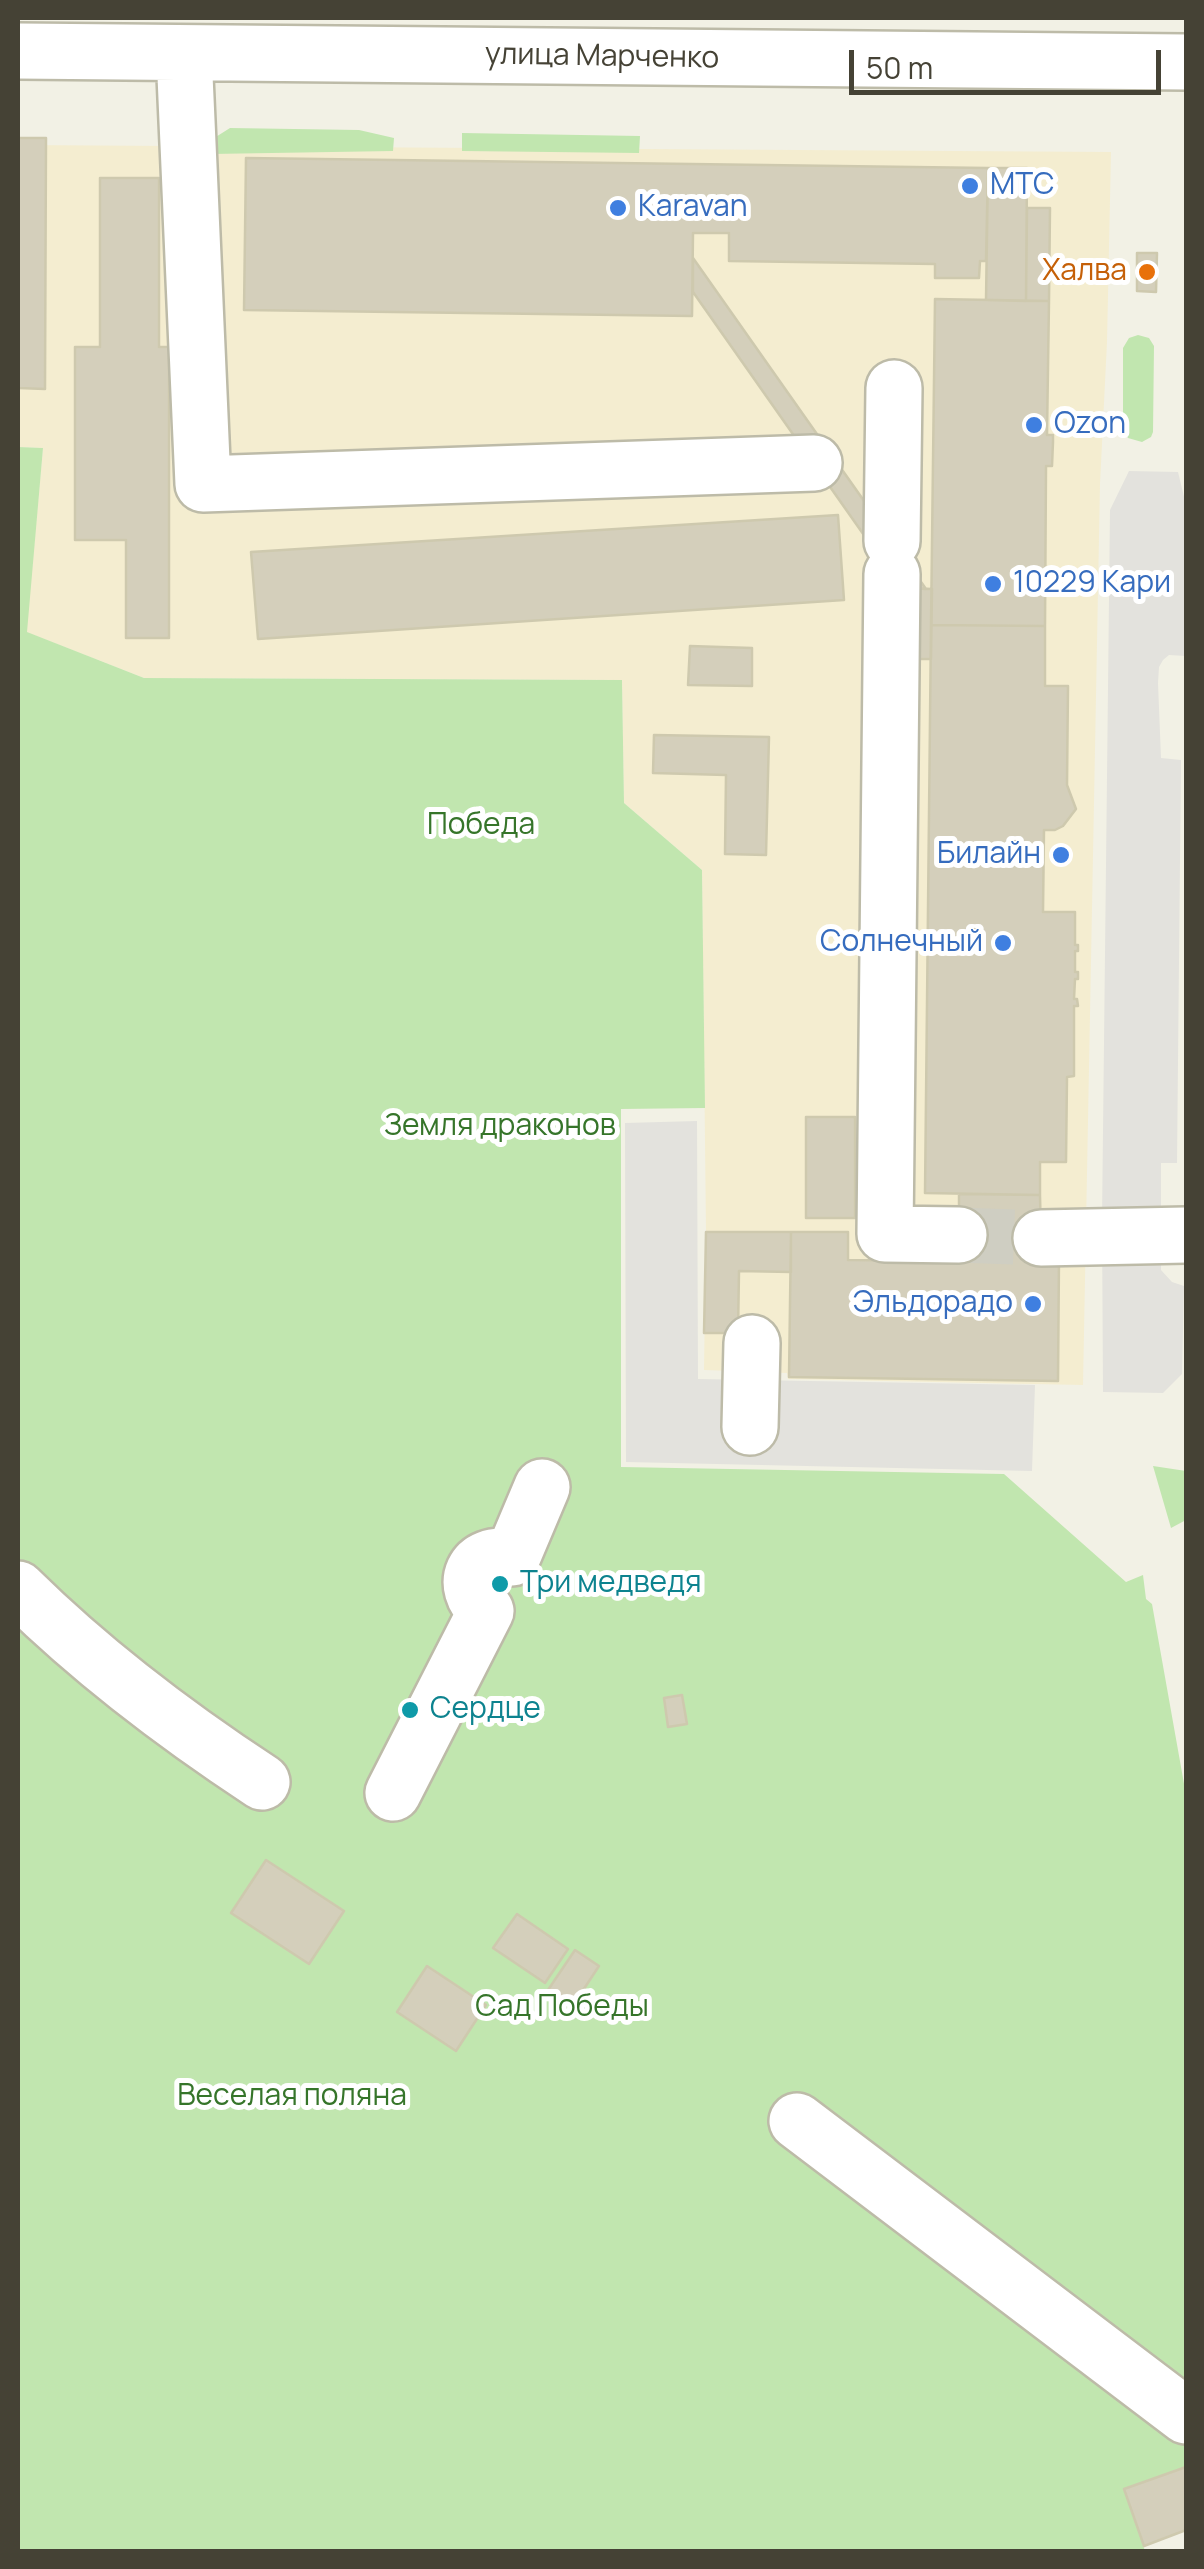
<!DOCTYPE html>
<meta charset="utf-8">
<style>
body{margin:0}
#map{position:relative;width:1204px;height:2569px;overflow:hidden;background:#f2f1e5;font-family:Manrope,sans-serif}
canvas{display:block}
.frame{position:absolute;inset:0;border:20px solid #454235;pointer-events:none}
.scale{position:absolute;left:849px;top:50px;width:312px;height:45px;box-sizing:border-box;border:5px solid #454235;border-top:0;padding-left:12px;font-size:30px;line-height:35px;white-space:nowrap;color:#454235;-webkit-text-stroke:8px #fff;paint-order:stroke}
</style>
<div id="map">
<canvas width="1204" height="2569"></canvas>
<div class="frame"></div>
<div class="scale">50 m</div>
</div>
<script>
const g = document.querySelector('canvas').getContext('2d');
g.lineJoin = 'round';
function fillPath(path, color) { g.fillStyle = color; g.fill(path, 'evenodd'); }
function stroke(path, color, width, dash) { g.strokeStyle = color; g.lineWidth = width; g.lineCap = dash ? 'butt' : 'round'; g.setLineDash(dash || []); g.stroke(path); }
function write(font, color, halo, rows, align = 'center') {
  g.font = font + ' Manrope,sans-serif'; g.lineWidth = 10; g.setLineDash([]); g.textBaseline = 'middle'; g.strokeStyle = halo; g.fillStyle = color; for (const [text, x, y, turn = 0] of rows) {
    g.save(); g.translate(x, y); g.rotate((+turn || 0) * Math.PI / 180); g.textAlign = isNaN(turn) ? turn : align; if (halo) g.strokeText(text, 0, 0); g.fillText(text, 0, 0); g.restore();
  }
}
fillPath(new Path2D(`
 M18 145 1111 152 1107 342 1100 484 1083 1385 788 1379 787 1373 704 1370 706 1232 702 870 624 803 622 680 144 678 26 632 43 448 18 447Z`), '#f4edd0');
fillPath(new Path2D(`
 M230 128 359 130 394 138 393 151 211 154V140Z
 M462 133 640 136 639 153 462 151Z
 M1138 335 1149 338 1154 346 1153 432 1151 437 1142 442 1128 438 1123 429V348L1129 338Z
 M18 447 43 448 27 632 144 678 622 680 624 803 702 870 705 1108 621 1109V1467L1004 1474 1126 1582 1143 1575 1146 1599 1152 1604 1186 1795V2467L1124 2489 1145 2551H18Z
 M1153 1466 1186 1471V1520L1171 1528Z`), '#c1e6af');
fillPath(new Path2D(`
 M1129 471 1178 472 1186 505V656L1169 655 1163 660 1159 667 1158 683 1161 758 1181 760 1177 1163H1161V1270L1172 1282 1184 1286 1182 1374 1163 1393 1103 1392 1102 1220 1110 510Z
 M697 1121 698 1379 1035 1385 1032 1471 626 1462 625 1123Z`), '#e3e2dd');
const building = new Path2D(`
 M18 138H46L45 389 18 388Z
 M246 158 988 168 986 261H980L979 278H935V264L729 261V233H693L692 316 244 310Z
 M988 168H1027L1026 301 986 300Z
 M100 178H159V347H169V638H126V540H75V347H100Z
 M1027 208H1050L1049 301H1026Z
 M1137 253H1157L1156 292 1137 291Z
 M693 258 926 589 911 588V602L693 292Z
 M935 299 1049 301 1047 435H1053V442L1052 466H1046L1045 626 931 625Z
 M838 515 844 600 258 639 251 552Z
 M911 588 932 589 931 659H910Z
 M931 625 1045 626V686H1068L1067 785 1076 809 1063 826 1055 830H1044L1043 912H1075V945H1078V951H1075V972H1078V979H1075L1074 999H1077L1078 1006H1074V1076L1067 1077 1066 1162H1040V1195L925 1193Z
 M690 646 752 648V686L688 685Z
 M654 735 769 737 766 855 725 854 726 775 653 773Z
 M806 1117H855V1218H806Z
 M959 1194 1040 1195 1041 1238 1059 1257 1058 1381 789 1377 791 1232H848V1260L959 1261Z
 M706 1232H791V1272L739 1271 738 1333H704Z
 M682 1695 687 1724 668 1727 664 1698Z
 M266 1860 344 1911 309 1964 231 1913Z
 M517 1914 568 1949 545 1983 493 1948Z
 M575 1950 599 1966 572 2007 548 1990Z
 M427 1966 486 2005 456 2051 397 2012Z
 M1186 2467V2530L1144 2546 1124 2489Z`);
fillPath(building, '#d4cfbb');
stroke(building, '#cec9ae', 2.5);
stroke(new Path2D(`
 M959 1235 1041 1238`), '#cfcec2', 55, [55, 28]);
const minor = new Path2D(`
 M18 51 1186 62
 M184 53 203 484 814 463
 M892 541 894 388
 M892 574 885 1234 959 1235
 M1041 1238 1186 1235
 M750 1427 752 1343
 M18 1589C92 1662 175 1725 262 1782
 M393 1793 486 1611C457 1586 473 1548 512 1558L542 1487
 M797 2121 1186 2416`);
stroke(minor, '#bdbba8', 60);
stroke(minor, '#fff', 55);
for (const [x, y, r, color] of [
 [970,186,10,"#3f7fe0"],
 [618,208,10,"#3f7fe0"],
 [1147,272,10,"#e8710a"],
 [1034,425,10,"#3f7fe0"],
 [993,584,10,"#3f7fe0"],
 [1061,855,10,"#3f7fe0"],
 [1003,943,10,"#3f7fe0"],
 [1033,1304,10,"#3f7fe0"],
 [500,1584,10,"#0f9aa8"],
 [410,1710,10,"#0f9aa8"]
]) { const dot = new Path2D(); dot.arc(x, y, r, 0, 2 * Math.PI); g.fillStyle = color; g.fill(dot); stroke(dot, '#fff', 4); }
write('30px', '#454235', '#fff', [
 ["улица Марченко",602,57,1]
]);
write('30px', '#366cbe', '#fff', [
 ["МТС",990,186],
 ["Karavan",638,208],
 ["Ozon",1054,425],
 ["10229 Кари",1013,584],
 ["Билайн",1041,855,"right"],
 ["Солнечный",983,943,"right"],
 ["Эльдорадо",1013,1304,"right"]
], 'left');
write('30px', '#c56008', '#fff', [
 ["Халва",1127,272]
], 'right');
write('30px', '#36752a', '#fff', [
 ["Победа",481,826],
 ["Земля драконов",500,1127],
 ["Сад Победы",562,2008],
 ["Веселая поляна",292,2097]
]);
write('30px', '#0d838f', '#fff', [
 ["Три медведя",520,1584],
 ["Сердце",430,1710]
], 'left');
</script>
